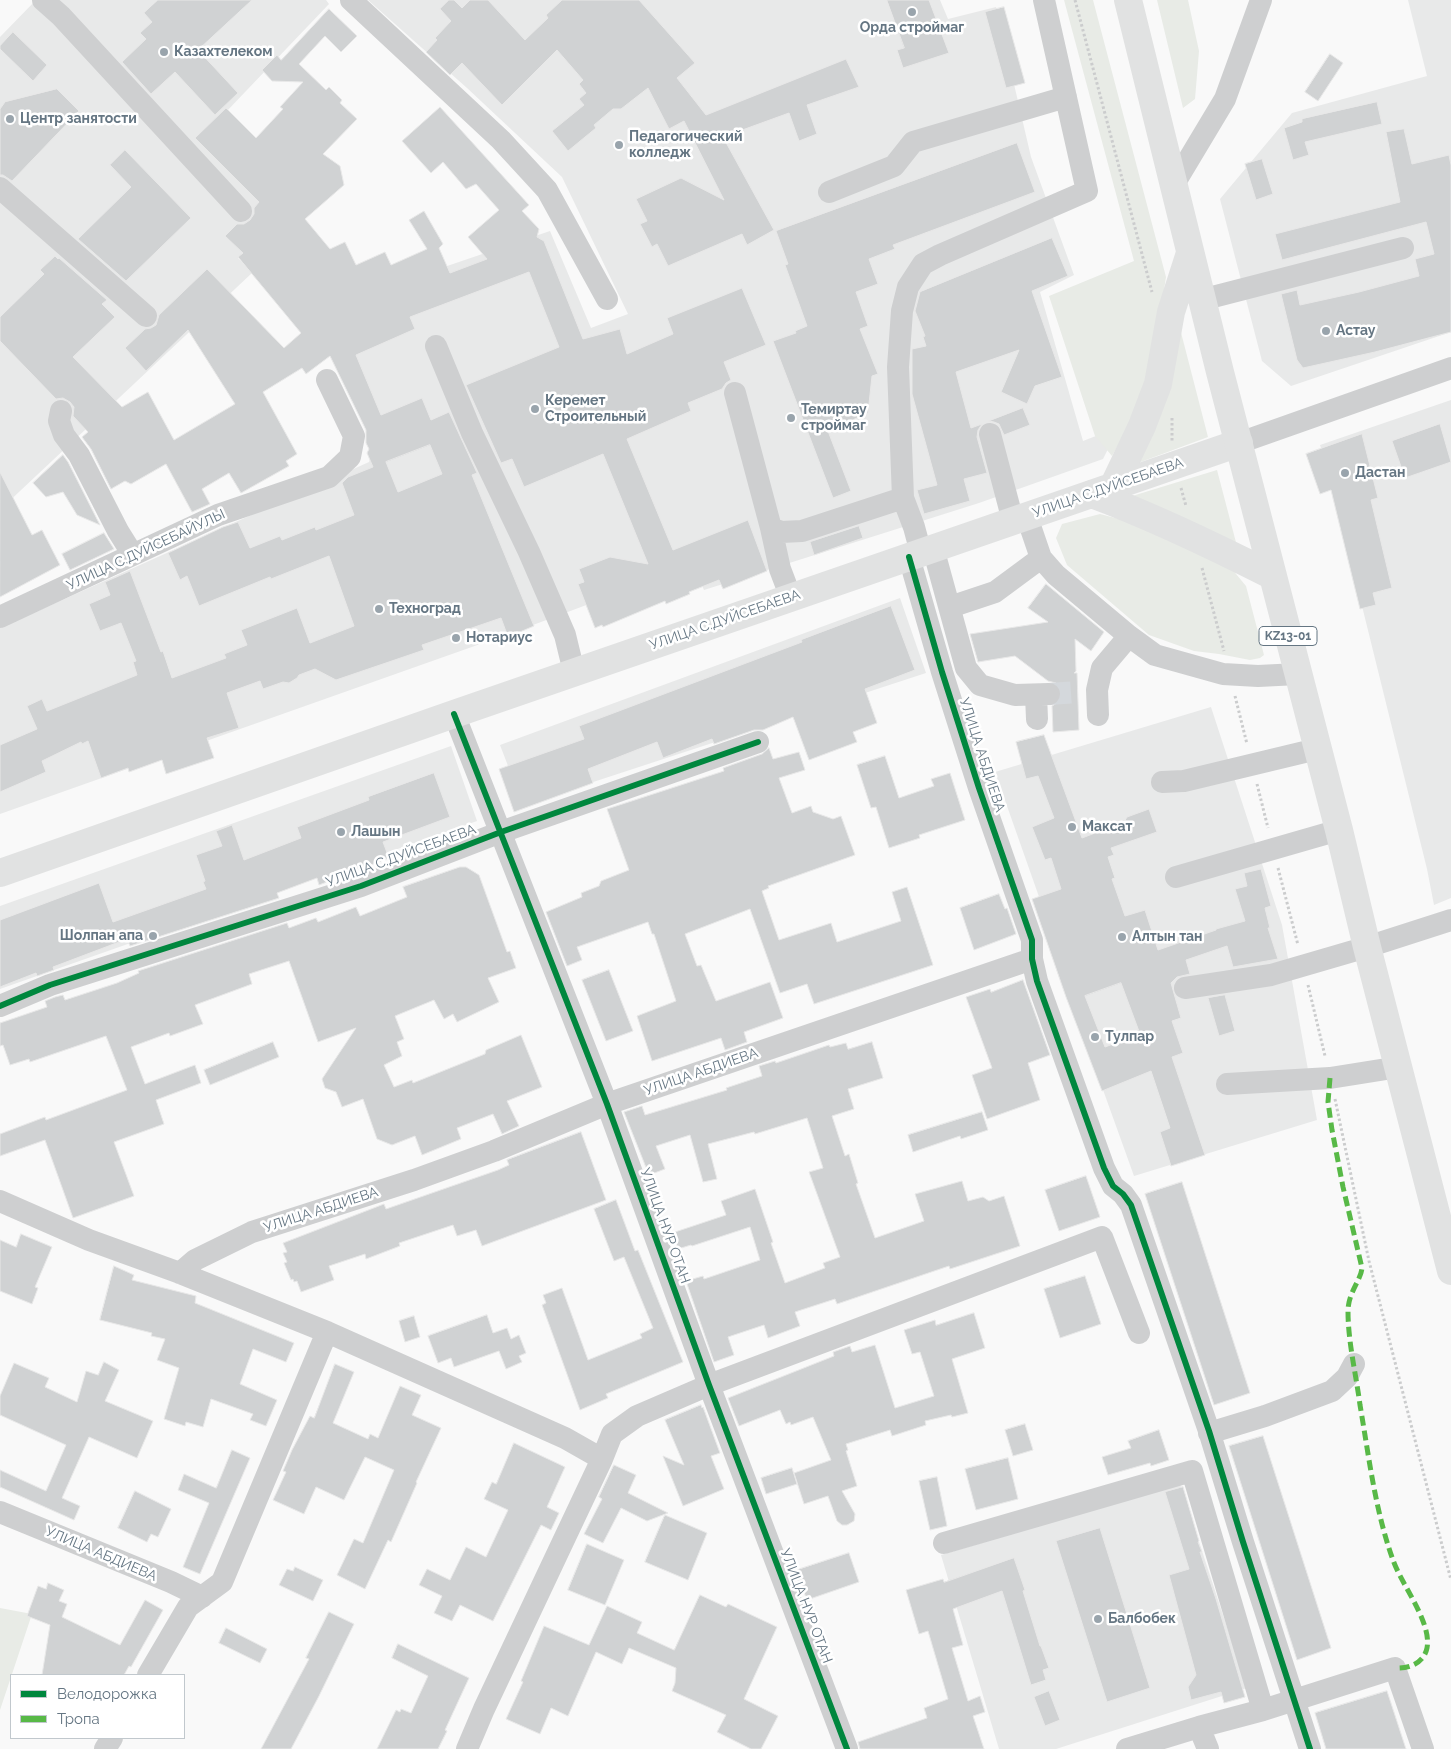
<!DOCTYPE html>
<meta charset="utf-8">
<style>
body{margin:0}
#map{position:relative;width:1451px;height:1749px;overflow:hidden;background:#f9f9f9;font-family:Raleway,sans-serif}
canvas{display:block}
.legend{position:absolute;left:10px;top:1674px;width:175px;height:65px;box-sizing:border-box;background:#fff;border:1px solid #c1c8cd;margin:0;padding:6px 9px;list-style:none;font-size:15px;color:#657683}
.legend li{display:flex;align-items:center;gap:10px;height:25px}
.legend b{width:25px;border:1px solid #c1c8cd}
</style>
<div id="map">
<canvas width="1451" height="1749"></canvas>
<ul class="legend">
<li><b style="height:6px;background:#00873e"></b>Велодорожка</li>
<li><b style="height:6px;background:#58b947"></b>Тропа</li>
</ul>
</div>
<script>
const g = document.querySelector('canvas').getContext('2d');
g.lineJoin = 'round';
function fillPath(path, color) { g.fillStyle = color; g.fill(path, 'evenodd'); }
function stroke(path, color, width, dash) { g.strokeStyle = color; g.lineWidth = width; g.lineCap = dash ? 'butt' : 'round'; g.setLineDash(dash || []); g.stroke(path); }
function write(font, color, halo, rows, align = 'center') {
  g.font = font + ' Raleway,sans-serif'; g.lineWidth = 5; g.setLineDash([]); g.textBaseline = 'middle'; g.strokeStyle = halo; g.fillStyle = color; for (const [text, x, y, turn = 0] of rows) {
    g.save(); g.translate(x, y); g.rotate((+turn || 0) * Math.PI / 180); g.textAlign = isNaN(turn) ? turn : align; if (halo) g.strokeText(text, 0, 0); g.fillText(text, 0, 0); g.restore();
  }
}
fillPath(new Path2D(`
 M36 0H326L329 4 226 112 307 190 238 258 252 273 3 507 0 504V37Z
 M368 0H940L948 19 996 7 1031 157 1074 275 1040 292 1083 441 1119 427 1103 459 979 503 704 590 693 565 517 631 0 814V628L369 462 376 445 332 331 406 280 550 231 591 328 628 314 562 177 467 88Z
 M1408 0H1451V332L1291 386 1262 361 1220 199 1292 113 1427 76Z
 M1451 400V898L1434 905 1427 869 1361 602 1336 492 1320 445Z
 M900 598 926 673 523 805 500 745Z
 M1211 707 1282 925 1317 1120 1134 1176 1102 1087 1074 996 995 772Z
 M451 746 477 821 0 989V906Z
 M1180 1484 1247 1688 1056 1749H999L941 1555Z`), '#e8e9e9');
fillPath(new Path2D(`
 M1064 0H1093L1166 277 1162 303 1141 404 1112 456 1095 436 1049 296 1134 261Z
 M1157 0H1188L1199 51 1195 99 1183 108Z
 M1176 313 1208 437 1130 466Z
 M1217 470 1238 550 1129 497Z
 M1100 514 1123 520 1227 563 1246 586 1264 655 1260 658 1250 660 1219 654 1194 651 1149 635 1067 565 1056 538 1062 524Z
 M0 1608 32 1614 0 1710Z`), '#e8ebe6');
const building = new Path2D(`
 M158 0H252L198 50 238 93 215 115 175 72 151 94 122 62 146 39 140 33 152 22 144 13Z
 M449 0H454L462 8 470 0H488L525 40 548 18 546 15 562 0H639L695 63 677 78 706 115 846 59 859 87 807 105 817 134 799 141 789 113 723 137 774 230 747 245 742 234 668 266 657 244 652 247 640 224 647 221 636 199 681 178 724 200 684 121 669 129 648 88 621 109H613L594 125 596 128 568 151 552 131 584 105 579 99 586 93 579 84 583 80 557 50 502 105 462 63 450 75 426 52 437 40 435 38 451 21 440 9Z
 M887 0H929L949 53 903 68 897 50 904 48Z
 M1004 7 1025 83 1006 88 985 12Z
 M329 9 357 36 341 52 325 36 299 64 326 90 329 87 342 100 340 103 357 119 323 154 340 166 344 185 305 219 330 249 345 242 356 265 385 252 391 265 427 249 409 220 424 211 443 244 439 248 450 273 487 259 468 237 499 210 476 184 466 189 443 162 431 173 402 141 440 107 529 205 522 211 539 229 537 237 544 241 583 339 620 329 627 354 673 334 667 318 742 288 766 345 724 362 731 380 726 383 722 389 688 403 691 411 627 439 673 550 748 520 767 571 723 589 719 580 689 592 690 594 666 604 665 601 603 627 602 625 595 628 578 584 584 582 579 569 610 557 648 564 603 454 524 487 512 459 501 463 466 385 559 347 529 272 410 317 415 329 356 355 381 415 422 398 431 420 449 412 477 473 472 475 534 626 508 637 501 618 422 645 424 650 336 680 315 669 299 675 297 678 289 683 283 682 263 689 260 681 227 693 239 728 207 738 214 758 166 774 162 760 129 772 128 768 101 778 88 741 82 744 81 742 42 761 46 772 0 792V745L37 729 27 706 42 699 47 711 137 675 133 662 136 661 121 623 100 631 89 604 110 595 105 582 130 571 161 652 163 651 172 678 226 658 224 654 247 645 241 630 297 608 310 643 354 626 329 556 271 579 270 577 199 606 187 576 180 580 168 553 223 527 238 522 250 548 280 536 282 540 315 527 316 530 354 515 342 483 348 477 373 467 367 453 369 449 366 443V430L330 356 306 374 302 368 263 392 297 454 286 461 289 466 241 493 229 473 202 489 210 504 192 512 166 464 131 484 125 481 111 489 91 449 82 437 88 432 73 416 74 407 70 402 63 398 56 399 0 341V317L44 274 40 270 55 256 58 259 59 258 107 300 102 304 115 317 73 357 122 407 148 392 174 440 235 404 188 330 146 371 125 348 145 329 151 328 156 325 159 315 207 269 284 348 301 333 238 257 243 253 225 236 237 224H244L250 220 254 214V208L259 202 195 138 226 108 256 138 283 109 280 107 303 82 272 81 262 70 277 55 281 60ZM430 445 442 474 398 492 386 462Z
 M13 32 47 65 33 81 0 49V46Z
 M1330 54 1343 63 1318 101 1305 92Z
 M57 89 79 111 12 181 3 175H0V109L5 102Z
 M1377 102 1382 124 1305 142 1309 155 1293 160 1284 128 1302 122V119Z
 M1404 129 1412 164 1449 155 1451 165V332L1375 352 1303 368 1297 360 1281 294 1297 290 1300 305 1359 292 1419 276 1415 259 1434 254 1426 222 1282 260 1275 234 1400 202 1386 132Z
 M1017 143 1035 192 893 245 895 249 869 259 878 284 856 292 868 326 860 329 878 374 872 376 868 413 828 431 851 491 833 498 773 341 796 333 795 331 807 326 785 265 788 264 776 231Z
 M125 150 191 218 126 281 78 239 131 187 110 165Z
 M1262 159 1273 194 1256 200 1245 164Z
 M1052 238 1068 276 1032 291 1062 377 1035 386 1027 404 1001 392 1019 350 956 372 971 428 982 424 978 430 977 437 987 473 964 479 970 501 924 514 917 490 937 485 912 394V349L926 346 923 337 925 336 915 311 920 292Z
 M1023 408 1030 425 1004 435 999 424 994 422 989 421Z
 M1440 424 1451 462 1405 478 1392 441Z
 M1362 434 1378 498 1371 500 1392 588 1373 593 1376 605 1360 609 1331 490 1320 494 1306 454Z
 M63 455 68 462 100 525 77 515 63 492 46 497 33 483Z
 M0 472 32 535 42 530 60 565 0 597Z
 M859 526 863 538 814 555 810 542Z
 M104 533 114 549 70 570 62 554Z
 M1046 584 1104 632 1091 651 1075 639 1076 671 1074 673H1077L1079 730 1053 732 1052 706 1060 701 1062 694 1060 688 1056 683 1048 681 1015 656 978 662 970 634 1048 622 1028 608Z
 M891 606 915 670 865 689 877 723 853 732 857 742 809 760 793 717 763 730H754L714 744 712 739 663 758 657 742 588 769 593 783 514 812 499 769 584 739 579 726 802 642 801 640Z
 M1044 735 1082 838 1124 822 1127 817 1149 809 1157 832 1111 848 1114 855 1108 857 1115 878 1112 879 1125 916 1145 910 1158 950 1216 930V929L1245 921 1235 889 1247 886 1244 873 1261 869 1271 906 1265 908 1270 928H1268L1278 959 1233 967 1227 946 1186 960 1190 974 1177 977 1171 983 1181 1018 1172 1021 1183 1053 1172 1057 1205 1155 1171 1166 1160 1132 1170 1128 1151 1071 1102 1091 1066 997 1032 899 1061 889 1051 858 1045 860 1032 827 1054 818 1038 776 1026 779 1016 742ZM1121 983 1140 1034 1105 1047 1085 996Z
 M769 748 773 759 799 752 805 770 779 778 792 813 811 806 813 812 833 819 841 816 855 855 768 886 769 888 762 891 779 940 831 923 837 942 901 921 892 892 907 887 933 965 814 1004 807 984 780 993 750 909 685 934 697 966 701 965 716 1001 770 982 783 1018 744 1032 747 1042 725 1050 721 1038 652 1061 637 1016 676 1001 654 934H652L648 922 577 947 582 960 567 966 546 912 582 897 581 893 599 886 601 881 629 870 607 809 724 771 723 768 762 754Z
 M885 756 899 798 934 786 931 779 950 773 965 820 919 835 920 838 889 848 876 807 871 808 857 765Z
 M434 773 450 817 383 842 389 858 319 885 317 878 277 893 279 898 130 946 127 939 53 967 54 970 37 976 36 973 0 987V920L99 883 113 922 206 889 203 882 205 881 196 855 222 846 216 831 232 825 244 860 301 838 297 827 369 800 368 797Z
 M460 867H466L479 875 507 952 510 951 516 968 488 978 499 1002 457 1022 453 1014 444 1019 434 1000 395 1016 404 1039 397 1042 402 1056 384 1065 394 1087 412 1080 413 1083 485 1054 486 1050 521 1035 542 1087 507 1101 519 1126 502 1134 493 1114 457 1128 461 1139 422 1155 415 1136 392 1145 377 1139 363 1099 342 1107 336 1092 325 1088 322 1079 356 1028 318 1042 289 961 249 974 252 984 195 1005 203 1024 170 1036 169 1033 131 1047 145 1084 195 1065 201 1083 156 1100 164 1124 114 1142 134 1196 73 1218 45 1140 0 1156V1134L45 1117 46 1120 127 1090 106 1036 30 1062 29 1059 10 1065 3 1045 0 1046V1023L47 1007 45 1001 55 997 63 995 65 1000 117 983 139 973 138 971 287 923 289 928 316 918 318 922 356 907 360 916 407 897 403 887Z
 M999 894 1005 909 1007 908 1016 934 974 950 960 908Z
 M609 970 633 1031 606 1041 582 980Z
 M1023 980 1050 1055 1028 1063 1040 1100 987 1119 972 1075 992 1068 966 997 990 989 991 992Z
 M1225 995 1235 1031 1219 1036 1208 998Z
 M273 1042 279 1057 210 1085 204 1070Z
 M872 1042 883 1078 848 1089 854 1109 832 1116 845 1156 849 1154 858 1183 856 1184 875 1238 924 1221 915 1194 962 1181 968 1201 983 1197 989 1201 1004 1196 1020 1246 950 1269 949 1266 837 1304 835 1299 795 1312 800 1326 768 1338 764 1325 728 1337 734 1355 714 1362 686 1281 703 1276 704 1279 760 1260 750 1227 692 1246 691 1245 678 1249 672 1233 726 1215 721 1201 755 1189 773 1242 771 1243 785 1283 825 1268 823 1263 840 1257 809 1172 823 1168 807 1118 755 1134 754 1132 708 1144 717 1179 703 1182 690 1135 656 1146 665 1169 649 1175 624 1112 642 1106 645 1115 727 1090 726 1088 762 1076 759 1066 775 1061 776 1063 829 1045 830 1047 846 1043 848 1049Z
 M982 1112 988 1130 961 1139 960 1136 913 1152 908 1135Z
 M581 1132 606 1200 482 1246 476 1230 457 1236 453 1225 399 1243 400 1246 366 1259 365 1254 329 1266 334 1280 301 1292 297 1281 294 1282 293 1279 291 1280 284 1263 287 1262 283 1253 287 1252 283 1243 384 1204 386 1209 498 1170 509 1165 507 1160Z
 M1086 1176 1100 1217 1059 1231 1045 1190Z
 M1182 1182 1250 1393 1214 1405 1145 1194Z
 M616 1200 635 1251 638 1250 683 1362 606 1394 608 1398 580 1410 542 1305 546 1303 543 1295 562 1288 588 1360 642 1338 640 1334 653 1328 624 1257 614 1261 594 1209Z
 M21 1234 52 1247 35 1287 38 1288 32 1304 0 1291V1240L16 1247Z
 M114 1266 134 1275 132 1280 196 1296 195 1303 294 1343 286 1362 253 1349 240 1384 277 1400 266 1426 250 1420 253 1414 211 1399 203 1427 186 1422 185 1426 164 1419 179 1368 157 1360 165 1339 151 1336 152 1333 100 1320Z
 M1085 1276 1101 1324 1060 1338 1044 1289Z
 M974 1313 985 1348 952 1359 968 1413 952 1417 951 1415 925 1421 926 1425 892 1436 890 1430 846 1444 848 1450 846 1451 857 1486 842 1491 855 1514 854 1521 847 1525H842L837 1521 828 1496 804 1504 794 1473 831 1460 813 1417 791 1425 790 1422 786 1424 780 1410 739 1426 728 1398 834 1356 833 1352 850 1346 852 1352 875 1345 895 1408 934 1396 920 1352 912 1354 904 1330 935 1320 936 1325Z
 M487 1315 493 1333 507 1328 511 1339 519 1335 526 1353 519 1356 522 1362 506 1369 499 1351 454 1367 451 1358 438 1363 428 1336Z
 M414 1316 420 1337 405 1342 399 1321Z
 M104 1362 119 1370 105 1401 153 1421 137 1458 89 1437 62 1498 80 1506 74 1520 0 1487V1470L46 1491 66 1445 0 1415V1396L14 1363 49 1378 45 1387 77 1402 86 1371 98 1375Z
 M335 1364 354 1372 333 1423 368 1439 370 1434 378 1438 400 1386 421 1395 412 1415 441 1428 416 1482 417 1483 391 1542 388 1540 365 1589 337 1575 354 1539 363 1543 394 1470 365 1457 344 1500 316 1487 304 1514 273 1500 286 1472 283 1471 292 1450 310 1416 314 1418Z
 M701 1405 702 1408 703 1407 720 1453 711 1456 724 1489 683 1506 663 1456 684 1465 665 1420Z
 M1025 1424 1033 1450 1013 1456 1005 1430Z
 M1159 1430 1169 1460 1151 1466 1150 1463 1108 1475 1102 1457 1131 1448 1128 1441Z
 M1263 1436 1331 1648 1297 1660 1229 1446Z
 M514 1443 565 1467 547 1507 559 1513 551 1530 541 1525 493 1621 460 1605 452 1621 434 1613 442 1596 419 1585 427 1569 450 1580 466 1547 486 1557 508 1510 484 1499 492 1482 496 1484Z
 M232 1450 250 1458 200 1574 183 1567 209 1503 178 1490 184 1474 216 1488Z
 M1008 1458 1018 1499 976 1510 965 1469Z
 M614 1465 636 1475 628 1493 668 1513 647 1521 621 1508 603 1543 584 1534 602 1499 599 1497Z
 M792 1468 797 1484 766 1494 761 1478Z
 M937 1477 947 1526 930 1530 919 1481Z
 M1183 1487 1199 1541 1198 1542 1202 1552H1200L1216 1599 1245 1697 1224 1703 1221 1692 1191 1700 1188 1687 1196 1675 1169 1575 1189 1569 1165 1492Z
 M135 1491 171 1509 158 1537 151 1534 147 1542 118 1528Z
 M665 1515 707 1533 688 1580 645 1562Z
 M1100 1528 1150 1688 1107 1702 1056 1541Z
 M587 1544 624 1560 605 1605 568 1590Z
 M849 1553 859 1582 807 1600 802 1587 800 1588 794 1571Z
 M1014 1558 1025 1590 1023 1591 1040 1646H1041L1049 1668 1043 1670 1046 1680 1031 1685 1002 1591 953 1609 963 1645 952 1648 968 1701 980 1696 985 1712 973 1716 984 1749H860L858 1742 927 1718 924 1708 948 1699 928 1631 919 1634 906 1590 943 1579 944 1582Z
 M295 1567 323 1580 313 1601 279 1585 287 1569 293 1571Z
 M48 1583 64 1590 59 1601 67 1604 62 1617 120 1645 145 1600 163 1610 131 1667 129 1666 124 1675H42L50 1625 27 1616 38 1586 46 1589Z
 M700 1595 726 1607 728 1604 777 1627 744 1699 778 1716 761 1749H751L717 1732 726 1715 672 1691 675 1683 676 1668 629 1648 622 1664 596 1652 568 1716 551 1708 540 1734 506 1719 523 1682 521 1681 544 1626 589 1645 607 1606 642 1622 637 1633 674 1650Z
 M329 1612 354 1624 319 1696 291 1749H261L309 1659 306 1658Z
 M226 1628 267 1649 260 1663 219 1643Z
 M398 1644 469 1678 445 1730 447 1731 438 1749H377L396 1710 400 1712 401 1709 411 1713 428 1676 392 1658Z
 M1049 1691 1060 1720 1045 1726 1034 1697Z
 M1387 1691 1406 1749H1326L1315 1713Z`);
fillPath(building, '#d0d2d3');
stroke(building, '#e8e8e8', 1);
stroke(new Path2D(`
 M1049 694 1078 692`), '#d4d8dc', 22, [22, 11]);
stroke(new Path2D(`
 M1075 0 1152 292
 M1172 418V442
 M1181 488 1186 506
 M1202 568 1224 651
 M1235 696 1247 744
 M1257 784 1268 828
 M1278 868 1298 945
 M1308 985 1325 1056
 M1335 1099 1369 1261 1451 1580`), '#cbcccd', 3, [2.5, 2.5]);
stroke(new Path2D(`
 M43 0 61 16 241 211
 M351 0 501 140 547 190 607 299
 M1174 184 1225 99 1261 0
 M0 188 146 316
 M829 192 894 166 913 142 1066 97
 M1201 300 1403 248
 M436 346 472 433 529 552 565 635 574 672
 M735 393 771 528 780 569 791 598
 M61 411 59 421 64 435 79 455 118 531 133 555
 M990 434 1013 521
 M1239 443 1451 368
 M1027 517 1041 558 1056 575 1129 636 1155 655 1223 674 1258 676 1298 674
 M771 528 781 532 802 531 903 498
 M933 548 966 668 980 685 1015 695 1049 694
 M921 553 914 527 903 498 898 367 902 311 908 287 923 264 940 255 1087 191 1044 0
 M909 557 942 672 979 788 1032 940V959L1037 981 1104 1168 1113 1186 1123 1194 1131 1205 1209 1431 1243 1542 1310 1749
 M950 607 995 592 1041 558
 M0 617 218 515 329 477 350 457 354 436 327 380
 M1036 695 1037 719
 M454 714 607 1104 709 1385 847 1749
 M1098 715 1097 690 1102 668 1129 636
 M1162 782 1184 781 1317 749
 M1176 877 1339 830
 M1185 988 1271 975 1367 947 1451 920
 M0 1006 50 985 361 886 501 832 758 742
 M1227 1084 1330 1078 1399 1067
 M0 1201 89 1240 180 1273 327 1332 565 1438 602 1459
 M180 1273 195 1260 252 1232 414 1180 494 1151 607 1104 1032 959
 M1209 1433 1265 1416 1332 1391 1347 1377 1354 1364
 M0 1512 171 1582 202 1597
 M944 1543 1192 1471 1263 1710
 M148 1675 188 1607 222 1582 327 1332
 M1199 1727 1208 1749
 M105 1749 112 1738
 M467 1749 484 1709 602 1459 612 1434 637 1416 709 1385 1102 1237 1139 1333
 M1127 1749 1199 1727 1263 1710 1395 1668 1423 1749`), '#cecfd0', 22);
stroke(new Path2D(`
 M0 873 454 714 1239 443`), '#e1e2e2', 28);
stroke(new Path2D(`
 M1128 0 1220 372 1339 830 1367 947 1451 1271
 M1113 487 1142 426 1158 384 1171 312 1190 253
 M1092 494C1154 517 1214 546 1273 576`), '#e1e2e2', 28);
stroke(new Path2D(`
 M1330 1078 1328 1102 1332 1130 1343 1187 1362 1268C1361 1280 1348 1293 1348 1311 1348 1342 1356 1374 1360 1405 1369 1457 1375 1510 1393 1560 1401 1584 1432 1622 1427 1648 1424 1663 1409 1669 1395 1668`), '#58b947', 5, [10, 5]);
stroke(new Path2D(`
 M909 557 942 672 979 788 1032 940V959L1037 981 1104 1168 1113 1186 1123 1194 1131 1205 1209 1431 1243 1542 1310 1749
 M454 714 607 1104 709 1385 847 1749
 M0 1006 50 985 361 886 501 832 758 742`), '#00873e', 6);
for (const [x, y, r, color] of [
 [912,12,5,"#99a4ac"],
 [164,52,5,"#99a4ac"],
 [10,119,5,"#99a4ac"],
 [619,145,5,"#99a4ac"],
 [1326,331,5,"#99a4ac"],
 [535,409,5,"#99a4ac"],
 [791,418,5,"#99a4ac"],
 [1345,473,5,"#99a4ac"],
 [379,609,5,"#99a4ac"],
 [456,638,5,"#99a4ac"],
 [1072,827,5,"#99a4ac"],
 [341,832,5,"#99a4ac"],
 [153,936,5,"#99a4ac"],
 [1122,937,5,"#99a4ac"],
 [1095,1037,5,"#99a4ac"],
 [1098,1619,5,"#99a4ac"]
]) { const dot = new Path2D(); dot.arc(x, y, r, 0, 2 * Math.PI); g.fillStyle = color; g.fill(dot); stroke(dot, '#fff', 2); }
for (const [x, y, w] of [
 [1288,636,58]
]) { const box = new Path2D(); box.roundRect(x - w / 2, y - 9.5, w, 19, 4); g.fillStyle = '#fff'; g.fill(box); stroke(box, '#657683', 1); }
write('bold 12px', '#657683', null, [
 ["KZ13-01",1288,636]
]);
write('bold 14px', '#657683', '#fff', [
 ["Орда строймаг",912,28,"center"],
 ["Казахтелеком",174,52],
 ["Центр занятости",20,119],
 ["Педагогический",629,137],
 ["колледж",629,153],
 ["Астау",1336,331],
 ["Керемет",545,401],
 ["Строительный",545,417],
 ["Темиртау",801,410],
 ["строймаг",801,426],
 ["Дастан",1355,473],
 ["Техноград",389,609],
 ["Нотариус",466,638],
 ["Максат",1082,827],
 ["Лашын",351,832],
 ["Шолпан апа",143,936,"right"],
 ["Алтын тан",1132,937],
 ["Тулпар",1105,1037],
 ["Балбобек",1108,1619]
], 'left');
write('14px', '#657683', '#fff', [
 ["УЛИЦА С.ДУЙСЕБАЕВА",1108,488,-19],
 ["УЛИЦА С.ДУЙСЕБАЙУЛЫ",146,550,-25],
 ["УЛИЦА С.ДУЙСЕБАЕВА",725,620,-19],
 ["УЛИЦА АБДИЕВА",982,755,72],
 ["УЛИЦА С.ДУЙСЕБАЕВА",401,856,-20],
 ["УЛИЦА АБДИЕВА",701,1072,-19],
 ["УЛИЦА АБДИЕВА",321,1210,-18],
 ["УЛИЦА НУР ОТАН",665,1226,70],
 ["УЛИЦА АБДИЕВА",101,1554,23],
 ["УЛИЦА НУР ОТАН",806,1606,69]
]);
</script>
